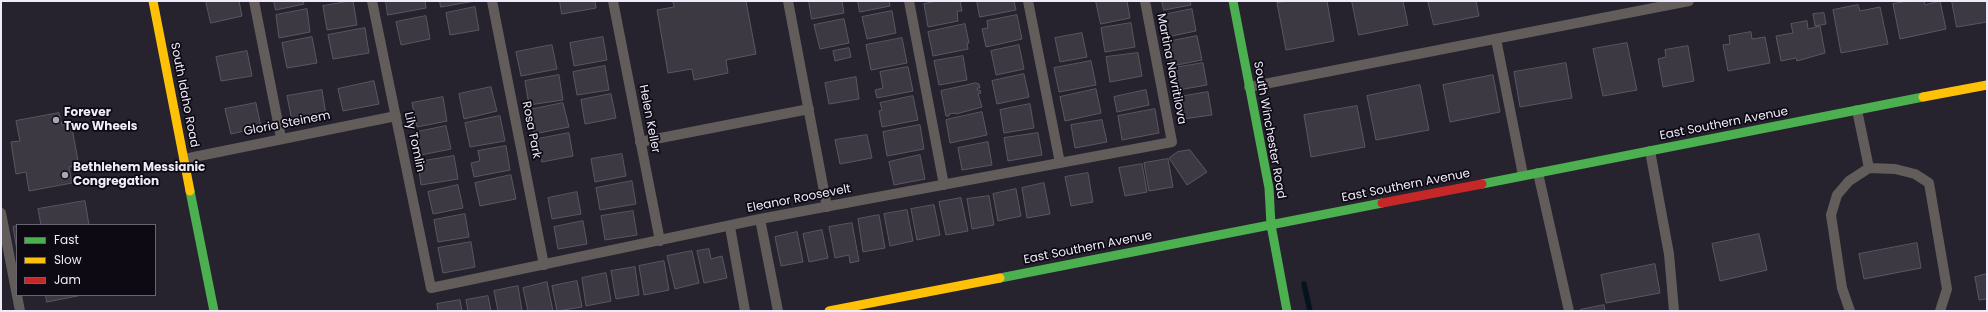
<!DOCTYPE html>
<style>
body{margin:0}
#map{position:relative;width:1988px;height:312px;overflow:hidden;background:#26232e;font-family:Poppins,sans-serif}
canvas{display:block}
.frame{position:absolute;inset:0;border:2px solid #efebfa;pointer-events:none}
.legend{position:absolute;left:16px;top:224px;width:140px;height:72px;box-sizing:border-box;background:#0d0a13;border:1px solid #67646f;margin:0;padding:5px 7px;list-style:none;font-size:12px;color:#efebfa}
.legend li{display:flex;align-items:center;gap:8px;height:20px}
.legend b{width:20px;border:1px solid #67646f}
</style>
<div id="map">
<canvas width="1988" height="312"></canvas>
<div class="frame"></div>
<ul class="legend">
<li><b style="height:5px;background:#4caf50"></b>Fast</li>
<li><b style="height:5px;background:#ffc107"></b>Slow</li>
<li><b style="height:5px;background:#c62828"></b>Jam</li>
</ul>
</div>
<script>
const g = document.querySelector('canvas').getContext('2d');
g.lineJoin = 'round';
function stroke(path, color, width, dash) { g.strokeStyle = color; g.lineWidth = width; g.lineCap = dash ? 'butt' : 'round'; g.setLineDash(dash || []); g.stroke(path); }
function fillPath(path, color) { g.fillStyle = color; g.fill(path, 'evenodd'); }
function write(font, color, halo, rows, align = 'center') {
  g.font = font + ' Poppins,sans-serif'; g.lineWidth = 3.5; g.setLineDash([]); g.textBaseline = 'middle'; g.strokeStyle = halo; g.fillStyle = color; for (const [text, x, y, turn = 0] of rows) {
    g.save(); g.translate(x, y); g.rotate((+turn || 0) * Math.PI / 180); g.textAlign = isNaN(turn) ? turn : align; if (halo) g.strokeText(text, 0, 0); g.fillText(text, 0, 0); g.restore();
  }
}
stroke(new Path2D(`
 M1304 284 1310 311`), '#04141f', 5.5);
const building = new Path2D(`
 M206 1H239L242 16 211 23Z
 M274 1H303L304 4 276 10Z
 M353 1 357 25 327 30 323 6Z
 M386 1H425L426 8 388 15Z
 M440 1H475L441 7Z
 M560 1H595L596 8 562 14Z
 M673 1H746L756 54 726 60 728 73 694 80 692 69 668 73 657 10 674 7Z
 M809 1H842L844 13 812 19Z
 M858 1H889L890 6 860 12Z
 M938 1H960L962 11H957L958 21 928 27 924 4Z
 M977 1H1014L1016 10 980 17Z
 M1096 1H1127L1130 18 1101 24Z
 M1162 1H1190L1191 5 1164 10Z
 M1289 1H1327L1334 41 1286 50 1277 3Z
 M1352 1H1403L1408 25 1359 35Z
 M1428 1H1476L1479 16 1434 25Z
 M1909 1H1924L1925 5 1940 1 1946 29 1900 39 1893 4Z
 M1952 1H1987V22L1957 27Z
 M1858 5 1860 11 1880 7 1888 44 1841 53 1833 10Z
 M475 7 479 30 450 35 446 13Z
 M307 9 310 32 279 38 276 15Z
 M1192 9 1196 31 1167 37 1163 15Z
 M892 11 896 33 867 39 862 17Z
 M1824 13 1826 24 1815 26 1813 14Z
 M1017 15 1022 39 986 47 982 29 988 28 987 21Z
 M426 16 430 39 401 45 396 22Z
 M844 19 849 43 820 49 814 25Z
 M1807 21 1808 29 1820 26 1825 53 1797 61 1796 58 1781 61 1776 36 1793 33 1791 24Z
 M1131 23 1135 47 1105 52 1101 28Z
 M965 24 969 43H967L968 49 933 56 928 32Z
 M365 28 369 53 333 59 328 35Z
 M1751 32 1752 39 1765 37 1770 63 1728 71 1723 45 1730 44 1729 36Z
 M1082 33 1087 57 1060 62 1055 38Z
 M1197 36 1202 60 1172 66 1167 42Z
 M312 37 317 63 287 68 282 43Z
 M603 37 607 60 574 66 570 43Z
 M902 38 907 63 871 70 866 45Z
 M1627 43 1637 90 1603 96 1593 49Z
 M552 45 557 69 521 76 516 52Z
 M1019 45 1024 69 996 75 991 51Z
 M1688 46 1694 81 1663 87 1658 59 1666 57 1665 50Z
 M849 48 851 57 835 61 833 51Z
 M247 51 252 76 221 81 216 57Z
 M1138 53 1142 76 1110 82 1106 57Z
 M963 56 967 80 939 85 934 61Z
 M1091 61 1096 85 1059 92 1054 68Z
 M1203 63 1207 85 1178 90 1174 68Z
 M1566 63 1572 98 1520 107 1514 72Z
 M605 66 609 90 577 95 573 72Z
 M908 67 913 91 877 98 875 90 883 88 880 72Z
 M1024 74 1029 97 997 104 992 81Z
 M559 75 563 100 529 105 525 81Z
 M1493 75 1500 112 1450 122 1443 85Z
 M856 77 859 99 829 104 825 83Z
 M374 81 379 104 343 111 338 89Z
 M976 83 979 84 980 88H977L978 91 980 90 981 93 978 94 982 107 956 114 955 113 949 114V116H946L941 91Z
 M1420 85 1429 130 1376 140 1367 96Z
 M491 87 497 111 464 119 459 94Z
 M1096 89 1101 113 1065 121 1060 97Z
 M322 90 326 115 292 121 287 96Z
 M1146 90 1149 105 1117 112 1114 97Z
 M1208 92 1212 115 1183 119 1179 97Z
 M611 94 616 118 585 124 581 100Z
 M913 96 918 120 882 127 879 111 882 110 880 103Z
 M443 97 447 121 417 127 412 103Z
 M256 103 261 127 231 134 225 109Z
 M563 103 569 127 534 134 529 110Z
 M1030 104 1034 128 1004 133 1000 110Z
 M1357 106 1365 147 1311 157 1304 115Z
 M1155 109 1159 133 1122 140 1118 116Z
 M982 112 987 135 950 143 946 120Z
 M59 113 62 125 71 123 79 166 69 167 72 183 29 191 26 172 16 174 11 142 20 141 16 121Z
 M500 116 505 141 470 147 465 123Z
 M1102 120 1107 142 1075 148 1071 125Z
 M920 125 924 149 887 156 883 132Z
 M446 126 451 149 421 155 417 132Z
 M569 133 573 156 542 162 538 139Z
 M1038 133 1042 155 1008 161 1004 138Z
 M867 135 872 158 840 164 835 140Z
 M988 142 992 165 962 170 958 148Z
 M506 146 510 170 474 177 471 163 480 161 478 151Z
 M1190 150 1207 172 1187 185 1169 158 1177 152Z
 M622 154 626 176 595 182 591 159Z
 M920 155 925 179 894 185 889 162Z
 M454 156 458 179 421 185 418 162Z
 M1168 159 1173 187 1149 191 1144 163Z
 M1142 164 1147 192 1125 196 1119 168Z
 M1088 173 1093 202 1071 206 1065 177Z
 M511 175 516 199 480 206 475 183Z
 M632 181 636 204 600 210 596 188Z
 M1044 183 1050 214 1027 218 1022 188Z
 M458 185 463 208 433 214 428 192Z
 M1016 189 1021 216 998 221 993 194Z
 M577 192 581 214 552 219 548 198Z
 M989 196 994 225 972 229 967 199Z
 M961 198 968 231 946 235 939 202Z
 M85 201 89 225H41L38 209Z
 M934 205 940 235 917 240 911 209Z
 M907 210 913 241 890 246 884 214Z
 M633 211 637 235 605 240 601 216Z
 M465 214 469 237 438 242 434 220Z
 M879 215 885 248 863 252 858 219Z
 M583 221 587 244 558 249 554 227Z
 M852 223 859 261 850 263 849 255 835 258 829 227Z
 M17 226V250L13 227Z
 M822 230 828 258 809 262 803 234Z
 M797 232 803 262 781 266 775 237Z
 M1759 234 1767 270 1720 281 1712 244Z
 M471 242 475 267 443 273 438 248Z
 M1917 243 1921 268 1864 279 1859 254Z
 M709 249 711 259 722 256 727 278 704 283 697 251Z
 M692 251 699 283 675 289 667 256Z
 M664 261 669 290 644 295 639 266Z
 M1655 264 1660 293 1606 303 1601 275Z
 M635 267 639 295 616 299 611 271Z
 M606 273 611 301 586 306 582 278Z
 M1987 274V299L1979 300 1975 277Z
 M577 281 582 307 557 311 552 286Z
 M547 282 553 311H528L523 288Z
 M518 286 522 311H498L494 291Z
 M46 295H82L47 302Z
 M488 296 491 311H468L466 300Z
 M460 300 462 311H438L437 304Z
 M1604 305 1605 311H1580V310Z`);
fillPath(building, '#3c3942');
stroke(building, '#5a5762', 1);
stroke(new Path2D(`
 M254 1 281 138
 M372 1 431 288 760 219 1172 142 1145 1
 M492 1 544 265
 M613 1 660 241
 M788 1 827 207
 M909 1 944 185
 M1028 1 1060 163
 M1496 39 1523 175
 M1249 87 1689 1
 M1857 110 1869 168
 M640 142 809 109
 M1650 151 1669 254 1674 311
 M184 159 396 116
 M1538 173 1569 311
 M1 213 20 311
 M760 219 778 311
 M730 227 745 311
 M1850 311 1842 288 1831 215 1837 195 1849 181 1869 168 1895 169 1915 174 1929 183 1947 289 1940 311`), '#625d5b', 10);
stroke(new Path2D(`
 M1233 1 1269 188 1271 225 1287 311
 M1482 184 1923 97
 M190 191 214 311
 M1000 278 1382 203`), '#4caf50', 9);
stroke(new Path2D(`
 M153 1 190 191
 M1923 97 1987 85
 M829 311 1000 278`), '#ffc107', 9);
stroke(new Path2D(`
 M1382 203 1482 184`), '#c62828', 9);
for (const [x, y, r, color] of [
 [56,120,4,"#a9a5b3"],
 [65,175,4,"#a9a5b3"]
]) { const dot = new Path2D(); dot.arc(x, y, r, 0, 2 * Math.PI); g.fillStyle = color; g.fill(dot); stroke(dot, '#0d0a13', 1.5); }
write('12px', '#efebfa', '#0d0a13', [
 ["Martina Navritilova",1171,69,79],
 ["South Idaho Road",184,95,79],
 ["Helen Keller",649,119,79],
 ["Gloria Steinem",287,124,-11],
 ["East Southern Avenue",1724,124,-11],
 ["Rosa Park",531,130,79],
 ["South Winchester Road",1269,130,80],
 ["Lily Tomlin",414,142,78],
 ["East Southern Avenue",1406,186,-11],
 ["Eleanor Roosevelt",799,199,-11],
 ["East Southern Avenue",1088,248,-11]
]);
write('bold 12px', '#efebfa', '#0d0a13', [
 ["Forever",64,113],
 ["Two Wheels",64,127],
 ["Bethlehem Messianic",73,168],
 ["Congregation",73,182]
], 'left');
</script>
